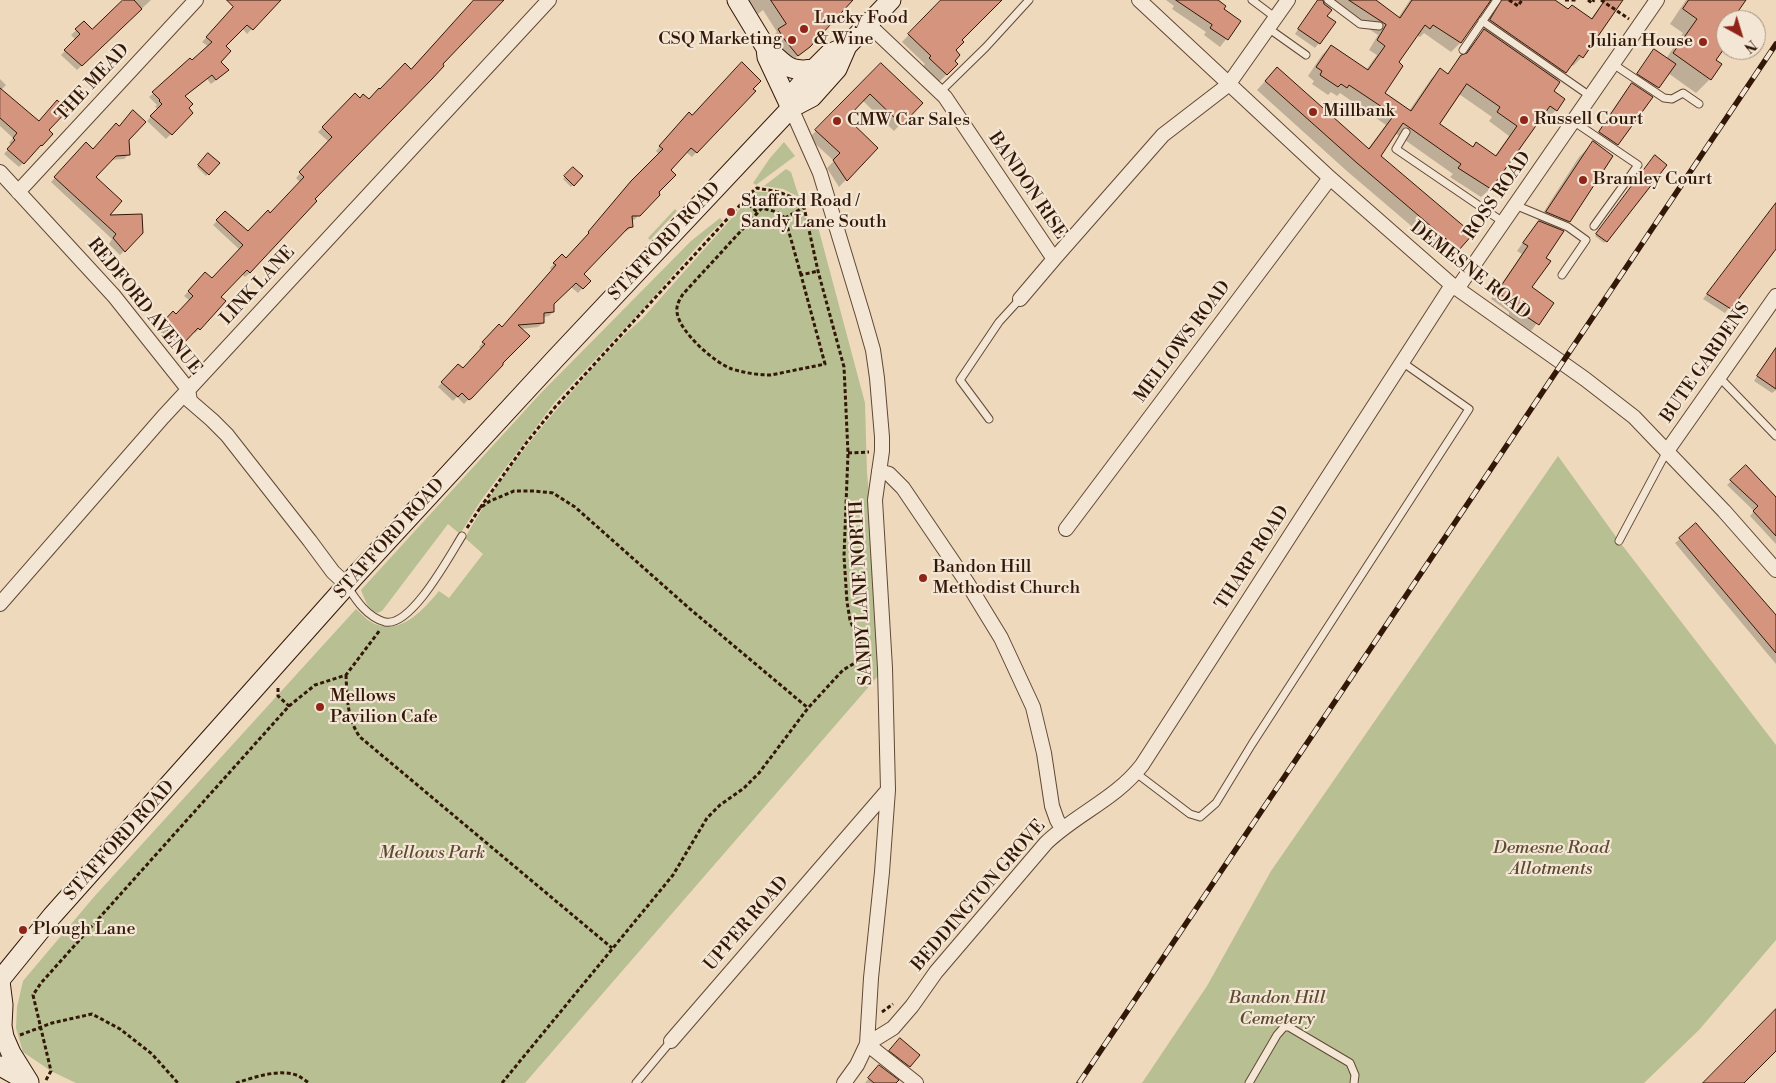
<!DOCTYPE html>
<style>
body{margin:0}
#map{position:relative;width:1776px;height:1083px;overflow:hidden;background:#eed9bd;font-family:"Libre Bodoni",serif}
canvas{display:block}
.north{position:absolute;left:1716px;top:10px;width:50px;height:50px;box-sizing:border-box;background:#f4e6d4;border:1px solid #a79482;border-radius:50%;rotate:141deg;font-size:14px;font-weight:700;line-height:20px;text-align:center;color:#331808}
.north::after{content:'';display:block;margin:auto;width:18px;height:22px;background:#8f2418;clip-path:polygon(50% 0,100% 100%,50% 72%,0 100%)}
</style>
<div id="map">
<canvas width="1776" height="1083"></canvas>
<div class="north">N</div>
</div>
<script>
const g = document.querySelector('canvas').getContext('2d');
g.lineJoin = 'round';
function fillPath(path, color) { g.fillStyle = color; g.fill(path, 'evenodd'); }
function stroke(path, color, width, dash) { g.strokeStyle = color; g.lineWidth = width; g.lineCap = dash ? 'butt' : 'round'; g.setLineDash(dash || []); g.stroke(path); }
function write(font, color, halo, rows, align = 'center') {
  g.font = font + ' "Libre Bodoni",serif'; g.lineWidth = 4.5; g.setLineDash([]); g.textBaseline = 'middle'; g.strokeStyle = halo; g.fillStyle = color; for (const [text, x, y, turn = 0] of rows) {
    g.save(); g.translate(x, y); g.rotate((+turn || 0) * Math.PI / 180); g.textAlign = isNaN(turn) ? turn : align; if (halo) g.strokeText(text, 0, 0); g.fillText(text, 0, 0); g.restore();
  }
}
fillPath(new Path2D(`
 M784 142 795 156 756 185 753 183 770 158Z
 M786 169 791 172 799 197 783 189 764 186Z
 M755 192C768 191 790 194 799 205 804 210 804 217 806 223H817L865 403 867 473 885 668 525 1083H76L51 1071 23 1052 16 1028 17 1007 23 981 93 898 356 609C362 614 369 623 378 625 403 633 424 609 439 591L449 598 483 554 465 538C498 479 541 426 586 376 604 356 622 336 642 319Z
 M675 209 677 211 650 240 648 238Z
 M720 218 723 221 704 239 643 309 555 402 482 499 460 534 448 524 382 611 377 613C367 608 365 600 361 590L540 394 691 241Z
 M1558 456 1619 541 1776 745V940L1699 1030 1644 1083H1142L1207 986 1271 871Z`), '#b8bf92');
fillPath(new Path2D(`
 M126 0H151L77 70 61 55 76 40 71 35 84 23 92 31Z
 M241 0H279L247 34 242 28 224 47 220 62 223 75 211 84 207 79 184 97 187 108 192 113 166 139 147 121 158 109 155 107 157 105 149 97 209 47 202 42Z
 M476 0H501L313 199 315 201 250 273 245 277 242 274 220 297 199 329 195 333 193 332 177 349 158 329 173 313 176 316 190 301 184 296 206 273 212 279 240 250 213 225 225 213 248 233 270 214 301 183 296 178 329 142 318 132 355 95 359 99 369 100 411 70Z
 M749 0H853L809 46 789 64 770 39 777 32 763 10 758 14Z
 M942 0H999L960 40 954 50V61L957 64 939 82 923 66 925 64 902 42Z
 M1166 0H1216L1223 9 1240 21 1220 47 1204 35 1206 32 1172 9 1174 6Z
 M1325 0H1374L1398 18 1410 0H1553L1568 10 1591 19 1604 0H1622L1582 57 1573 66 1571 64 1557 81 1552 91 1556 110 1547 119 1542 115 1490 189 1481 197 1450 177 1453 174 1395 133 1379 157 1471 234 1449 258 1348 172 1257 90 1277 68 1367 150 1386 125 1340 93 1337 96 1331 92 1328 95 1312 84 1314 81 1308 76 1322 55 1331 46 1366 70 1377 55 1369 50 1378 35 1333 5 1325 16 1319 43 1315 48 1295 34 1310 11 1315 7 1322 4ZM1487 3 1493 6 1494 11 1482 29 1484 31 1447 74 1440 70 1431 79 1409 111 1383 94 1397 63 1416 35 1420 37 1424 33 1451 52 1460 43ZM1459 94 1492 117 1489 121 1509 136 1495 156 1472 148 1438 124Z
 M1686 0H1739L1730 20H1726V44L1714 60 1710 79 1696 93 1668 73 1653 92 1634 79 1654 51 1666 59 1683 33 1670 24Z
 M881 65 921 103 894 131 862 100 846 118 877 148 839 187 827 168 834 161 809 138Z
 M0 79 6 85 1 90 51 134 19 167 4 154 12 145 9 143 13 138 0 126Z
 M1632 85 1617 144 1610 151 1596 142 1595 144 1569 221 1559 231 1531 287 1552 303 1531 331 1509 316V312L1491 299 1522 254 1517 251 1534 227 1579 157 1595 141 1593 140 1625 92Z
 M751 89 754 91 692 157 686 152 669 170 658 192V195L634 220H631V227L627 231 622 232 582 275 589 281 578 293 571 287 553 304V312L549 316 543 317V323L538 327 520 329 501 362 502 364 464 404 457 397 453 401 438 387 458 365 463 369 481 349 479 347 499 326 501 329 553 271 550 268 562 256 566 260 627 187 659 154 656 151 684 118 692 117Z
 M128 140V155L124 159 110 160 94 177 108 216 142 233 120 255 109 244 112 239 51 182 86 144 93 151Z
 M208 155 218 163 206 176 197 167Z
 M1653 159 1665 165 1604 243 1595 236Z
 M573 169 581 176 571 187 563 179Z
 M1776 204V247L1725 313 1703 299Z
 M1776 347V390L1772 393 1754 381Z
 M1746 467 1776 501V544L1750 516 1754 511 1727 485Z
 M1696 525 1776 617V664L1675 543Z
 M895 1044 909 1066 904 1070 886 1056Z
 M875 1071 896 1083H865Z`), '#0003');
const building = new Path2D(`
 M123 0H134L142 9 82 66 64 50 80 34 75 29 84 21 92 29Z
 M227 0H281L253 30 247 25 226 46 231 51 221 62 229 70 216 80 212 75 185 96 193 104 189 108 193 113 172 135 150 116 162 104 159 101 160 100 152 92 190 58 192 60 212 42 206 37 233 7Z
 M474 0H504L443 64 444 66 432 79 315 199 317 201 250 273 247 270 221 297 226 301 200 330 198 328 182 345 161 324 173 311 176 314 193 296 188 291 205 272 212 278 243 245 216 220 225 211 248 231 268 210 270 213 304 177 299 172 332 137 322 127 355 93 360 98 363 94 369 99 379 88 380 89 405 63 411 69Z
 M771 0H853L810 47 798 56 784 39 778 29 786 24Z
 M941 0H1002L962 40 964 42 956 50 960 55 955 61 958 64 947 75 929 58 931 56 908 34Z
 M1176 0H1218L1226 6 1224 9 1241 21 1228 40 1210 28 1212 25Z
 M1318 0H1323L1324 4 1332 10 1327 16 1336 22 1320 44 1298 29Z
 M1349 0H1376L1400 18 1412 0H1491L1461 43 1433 25 1430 29 1425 25 1399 62 1403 66 1385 93 1411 111 1440 68 1448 74 1461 55 1467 53 1484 29 1560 82 1554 91 1565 99 1557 111 1550 106 1491 189 1458 168 1461 164 1403 123 1381 156 1473 234 1459 250 1357 163 1265 81 1277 67 1369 149 1394 115 1349 85 1347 88 1341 84 1338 87 1320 75 1322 71 1316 67 1331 45 1368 70 1385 46 1377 40 1386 25ZM1467 84 1500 107 1497 112 1517 126 1496 156 1476 142 1473 147 1440 124Z
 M1502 0H1555L1568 9 1572 5 1592 19 1605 0H1623L1583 58 1579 55 1566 73 1490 20Z
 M1689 0H1746L1732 20H1726V46L1716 60 1722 64 1711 80 1673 53 1697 19 1683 9Z
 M1654 49 1676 64 1659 88 1637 74Z
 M742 62 761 81 753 89 756 91 697 153 691 148 671 170 676 175 659 192 660 195 640 216H632L633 227 628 228 584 274 591 281 583 289 576 283 554 304V312L544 313V323L518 325 530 336 503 363V365L472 398 469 400 462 393 458 397 441 382 458 364 463 368 485 344 482 342 499 324 502 327 556 265 553 263 562 254 566 258 589 233 588 232 631 181 663 149 659 146 689 112 692 115Z
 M881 63 923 103 902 125 870 94 847 118 878 148 847 181 833 160 840 153 815 130Z
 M1632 83 1653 97 1618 145 1599 132Z
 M0 88 39 121 57 100 68 110 49 130 53 134 42 146 41 145 24 164 7 149 15 140 13 138 17 133 0 118Z
 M133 110 146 122 129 140 130 155 116 156 96 177 122 201 110 215 142 214 143 233 125 252 113 238 116 234 54 177 86 142 93 149 116 123 119 126Z
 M1593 141 1613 156 1570 222 1546 212Z
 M208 153 220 163 209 175 198 165Z
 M1655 155 1667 165 1607 242 1596 234Z
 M573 167 583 176 574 186 564 176Z
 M1776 203V249L1731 309 1707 294Z
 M1539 221 1564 231 1546 258 1551 261 1532 287 1554 303 1539 325 1515 309V304L1497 292 1528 246 1523 243Z
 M1776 348V389L1757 376Z
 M1746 465 1776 497V536L1753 511 1758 506 1730 480Z
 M1696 523 1776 615V653L1679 538Z
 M1776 1009V1051L1744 1083H1703Z
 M900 1038 920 1055 910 1067 889 1051Z
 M879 1065 899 1080 896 1083H874L868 1078Z`);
fillPath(building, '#d5947e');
stroke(building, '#331808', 1);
const service = new Path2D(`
 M1252 0 1276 18
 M1328 0 1360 24 1379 26
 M1482 21 1590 96
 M1268 28 1306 55
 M1463 50 1497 0
 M1613 64 1664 98 1672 99 1683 93 1699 104
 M940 92 986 47 1029 0
 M1573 121 1638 165 1594 226
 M1406 132 1396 149 1503 222
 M1515 205 1568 227 1586 240 1562 275
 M1719 377 1776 436
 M989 419 960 380 999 322 1020 299
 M1619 541 1667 451
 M347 586C356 600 367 617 385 622 411 628 450 555 462 536
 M1136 773 1190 814 1200 817 1216 803 1252 744 1469 409 1402 362
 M636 1083 671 1041
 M1249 1083 1277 1035 1284 1027H1289L1350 1063 1355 1075 1354 1083`);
const minor = new Path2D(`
 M1139 0 1330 178 1452 285 1585 379 1634 417 1724 511 1776 570
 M868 24 945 97 1054 259 1163 135 1228 85 1288 0
 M791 108 820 173 863 315 873 350 877 378 882 437V451L875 500 885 668 888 790 882 872 871 978 867 1044 857 1065 844 1083
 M0 172 114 296 188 389 190 401 212 420 227 435 310 541 333 572 347 585
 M18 192 196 0
 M1457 289 1657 0
 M1020 299 1054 259
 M1667 451 1776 296
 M879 471 889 474 903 488 968 584 1001 638 1033 707 1044 753 1052 806 1057 820 1062 828
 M1066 529 1330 178
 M0 604 163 417 549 0
 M671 1041 888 790
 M867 1044 893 1028 912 1006 936 972 1046 843C1076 814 1116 799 1142 765L1452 285
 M867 1044 916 1083`);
const secondary = new Path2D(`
 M737 0 766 48 767 57 791 108
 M767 49C786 64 787 73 814 69
 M791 108 796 90 814 69 829 54 847 46
 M0 980 52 916 354 577 556 358 791 108 812 97 837 69 847 46 891 0
 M0 981 3 1005 2 1026 4 1037 11 1053 29 1082
 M0 1066 27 1081`);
stroke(service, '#624835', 9);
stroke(minor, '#624835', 16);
stroke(secondary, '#331808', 21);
stroke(new Path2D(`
 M1509 0 1518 6 1522 0
 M1565 0H1577
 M1588 0 1592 3 1594 0
 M1601 0 1629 19
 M744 200 757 212
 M785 218 804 207
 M801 275 785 218 777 212 762 208 683 294C680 299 676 305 677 312 679 332 715 363 732 369 745 373 758 375 771 375L825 364 801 275 818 271
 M848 453 869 452
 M480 508 527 442 556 406 752 192 757 188 779 192 794 198 804 207 818 271 844 367 848 453 844 556 847 602 850 620 865 656
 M467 528 480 508 490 501 514 491H534L553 493 575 507 690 609 808 708
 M346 675C347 697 347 719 360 737L612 948
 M278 688V696L289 706
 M882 1012 893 1004
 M20 1035 52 1023 92 1014 120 1029 152 1054 178 1083
 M46 1080 51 1071 33 995 41 983 289 706 315 685 346 675 380 630
 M236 1083C255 1077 280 1068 299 1076 302 1078 306 1081 309 1083
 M502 1083 673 875 707 818 720 805 744 788 759 773 808 708 843 670 872 653`), '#331808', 3, [4, 2.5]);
stroke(service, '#f4e6d4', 7);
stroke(minor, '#f4e6d4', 14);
stroke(secondary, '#f4e6d4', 19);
const rail = new Path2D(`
 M1079 1083 1776 44`);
stroke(rail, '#331808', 5.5);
stroke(rail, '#f4e6d4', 4, [11]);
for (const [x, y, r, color] of [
 [804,29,5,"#8f2418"],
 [792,40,5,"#8f2418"],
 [1703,42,5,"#8f2418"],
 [1313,112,5,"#8f2418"],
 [1524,120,5,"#8f2418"],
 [837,121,5,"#8f2418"],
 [1583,180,5,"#8f2418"],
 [731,212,5,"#8f2418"],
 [923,578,5,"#8f2418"],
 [320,707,5,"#8f2418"],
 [23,930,5,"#8f2418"]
]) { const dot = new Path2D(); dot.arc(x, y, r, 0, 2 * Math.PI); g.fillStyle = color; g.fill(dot); stroke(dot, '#f4e6d4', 2); }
write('18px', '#331808', '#f4e6d4', [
 ["Lucky Food",814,19],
 ["& Wine",814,40],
 ["CSQ Marketing",782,40,"right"],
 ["Julian House",1693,42,"right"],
 ["Millbank",1323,112],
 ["Russell Court",1534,120],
 ["CMW Car Sales",847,121],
 ["Bramley Court",1593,180],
 ["Stafford Road /",741,202],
 ["Sandy Lane South",741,223],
 ["Bandon Hill",933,568],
 ["Methodist Church",933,589],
 ["Mellows",330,697],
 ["Pavilion Cafe",330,718],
 ["Plough Lane",33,930]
], 'left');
write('18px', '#331808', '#f4e6d4', [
 ["THE MEAD",93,83,-47],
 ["BANDON RISE",1027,186,56],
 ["ROSS ROAD",1498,196,-55],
 ["STAFFORD ROAD",665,242,-47],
 ["DEMESNE ROAD",1470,271,38],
 ["LINK LANE",258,286,-47],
 ["REDFORD AVENUE",144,307,51],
 ["MELLOWS ROAD",1183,342,-53],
 ["BUTE GARDENS",1706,363,-55],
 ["STAFFORD ROAD",390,539,-48],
 ["THARP ROAD",1253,558,-57],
 ["SANDY LANE NORTH",862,593,-93],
 ["STAFFORD ROAD",120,841,-48],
 ["BEDDINGTON GROVE",979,896,-49],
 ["UPPER ROAD",747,924,-49]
]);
write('italic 18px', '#5b4a31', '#f4e6d4', [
 ["Demesne Road",1551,849],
 ["Allotments",1551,870],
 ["Mellows Park",432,854],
 ["Bandon Hill",1277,999],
 ["Cemetery",1277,1020]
]);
</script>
